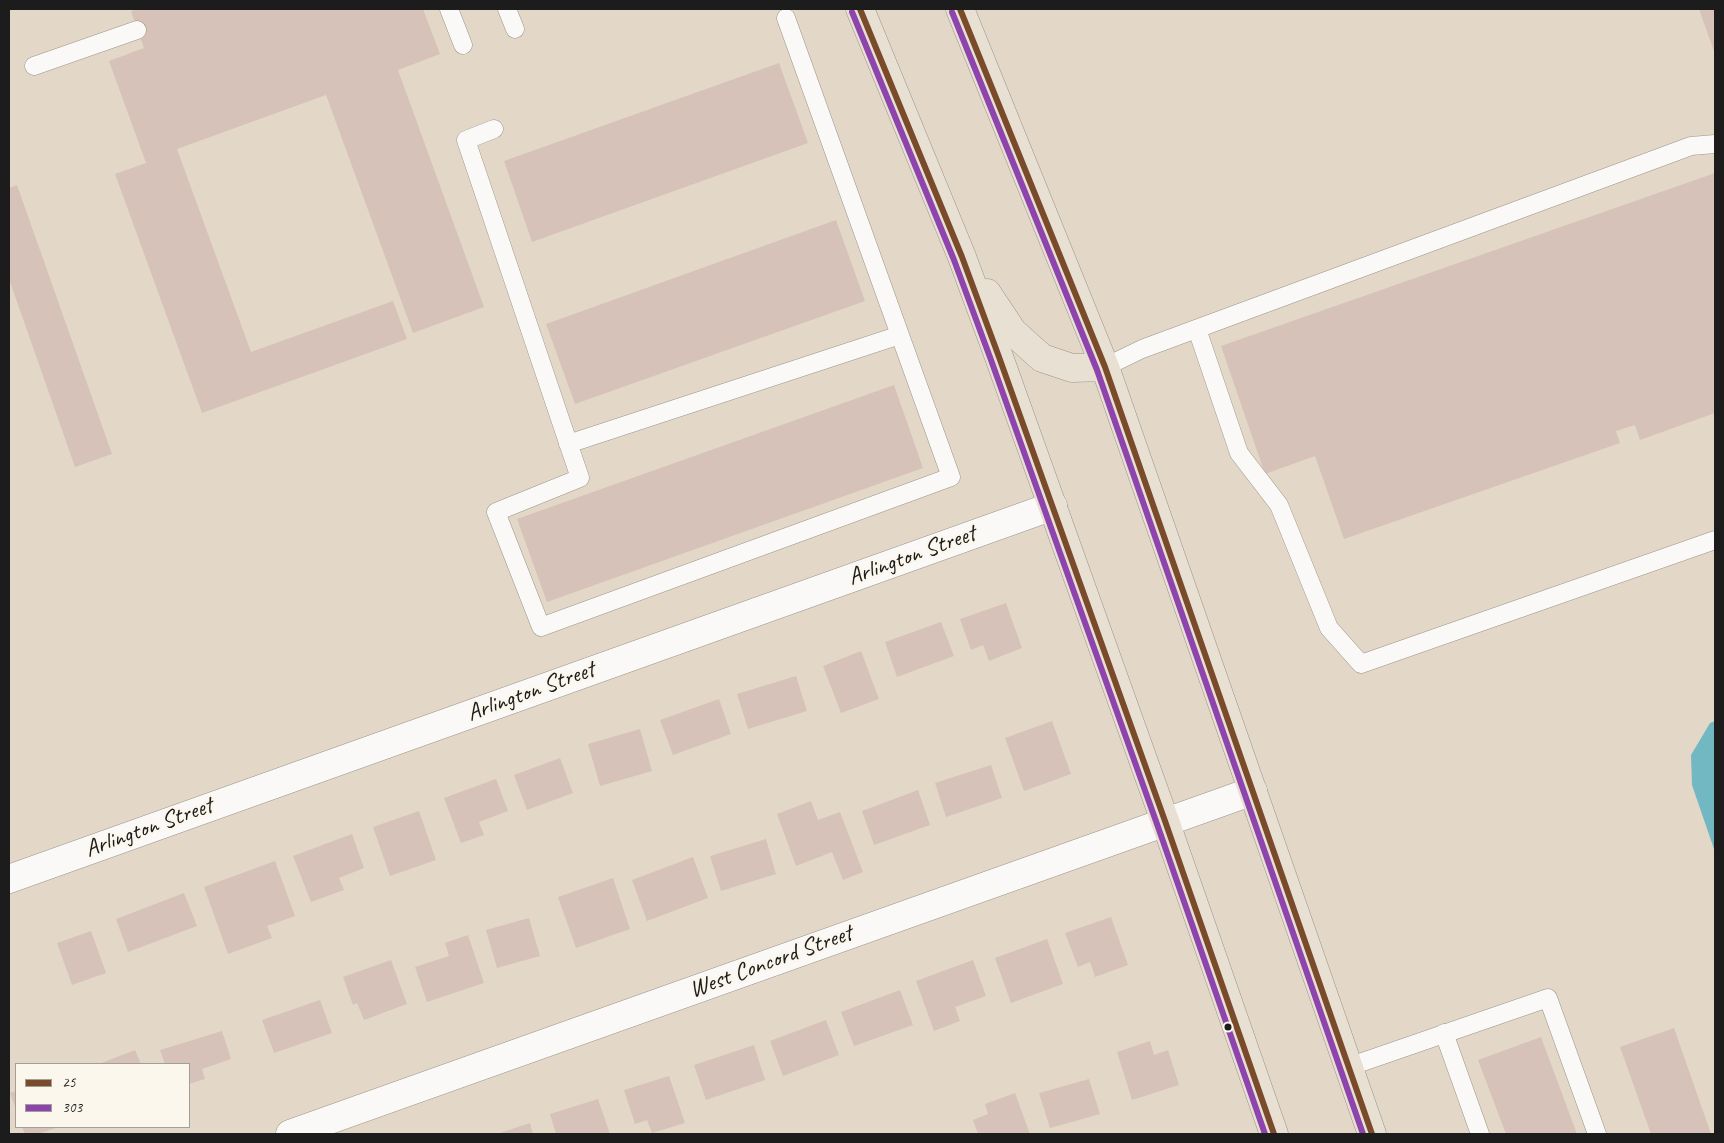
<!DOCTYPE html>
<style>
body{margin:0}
#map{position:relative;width:1724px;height:1143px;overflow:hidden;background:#e3d8c7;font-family:Caveat,sans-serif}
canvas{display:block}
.frame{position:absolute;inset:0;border:10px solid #1c1c1c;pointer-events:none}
.legend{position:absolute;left:15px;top:1063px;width:175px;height:65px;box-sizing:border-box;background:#fbf7ec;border:1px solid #a29f99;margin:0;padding:6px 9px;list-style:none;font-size:15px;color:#1c1c1c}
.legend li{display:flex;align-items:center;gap:10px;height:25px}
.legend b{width:25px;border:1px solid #a29f99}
</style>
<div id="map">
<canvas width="1724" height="1143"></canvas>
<div class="frame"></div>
<ul class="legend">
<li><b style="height:6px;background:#7a4b2a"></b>25</li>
<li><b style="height:6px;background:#8e44ad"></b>303</li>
</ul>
</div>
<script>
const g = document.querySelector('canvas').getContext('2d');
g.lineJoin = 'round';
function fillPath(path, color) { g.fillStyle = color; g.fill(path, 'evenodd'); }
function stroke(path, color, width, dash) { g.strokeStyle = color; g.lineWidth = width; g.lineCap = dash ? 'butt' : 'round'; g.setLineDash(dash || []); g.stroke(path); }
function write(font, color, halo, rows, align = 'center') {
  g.font = font + ' Caveat,sans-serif'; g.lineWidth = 5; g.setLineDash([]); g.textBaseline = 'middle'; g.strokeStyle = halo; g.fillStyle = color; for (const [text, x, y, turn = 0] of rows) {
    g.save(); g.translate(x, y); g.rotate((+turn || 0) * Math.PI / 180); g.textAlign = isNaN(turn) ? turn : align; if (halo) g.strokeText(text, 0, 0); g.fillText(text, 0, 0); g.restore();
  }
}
fillPath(new Path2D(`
 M1715 721V852L1692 785 1691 755 1710 723Z`), '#72b8c3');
fillPath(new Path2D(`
 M138 9H423L440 54 398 70 484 307 413 333 326 95 177 149 251 352 393 301 407 339 202 413 115 174 146 163 109 61 144 48 131 11Z
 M1699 9H1715V54Z
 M779 63 808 143 532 242 504 161Z
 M1715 173V413L1640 440 1635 425 1616 431 1620 443 1344 539 1315 456 1265 474 1221 346Z
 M17 185 112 454 75 467 9 279V188Z
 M836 220 865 301 575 404 546 324Z
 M894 385 923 468 547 602 517 519Z
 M1006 603 1022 648 989 661 983 645 971 650 960 619Z
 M941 622 954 656 897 677 885 642Z
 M861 651 879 699 841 713 823 666Z
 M796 676 807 711 748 729 737 694Z
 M719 699 731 734 673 755 660 720Z
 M1052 721 1071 774 1024 791 1005 738Z
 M640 729 652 771 600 786 588 744Z
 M560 758 573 793 527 810 514 775Z
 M991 765 1002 798 946 817 935 783Z
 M496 779 508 811 479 822 484 835 461 843 444 798Z
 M918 790 930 825 874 845 862 811Z
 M811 801 818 820 840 812 863 872 843 880 832 852 796 866 777 814Z
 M419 811 436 860 390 876 373 827Z
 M352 834 364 868 339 878 344 890 311 902 293 856Z
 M766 839 776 874 721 891 710 856Z
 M693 857 708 898 647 921 632 880Z
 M275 861 295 916 267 926 272 938 228 954 204 887Z
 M613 878 630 929 576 948 558 897Z
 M184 893 197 926 128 952 116 919Z
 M1111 917 1128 965 1095 977 1090 962 1078 967 1065 933Z
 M529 918 540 956 497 968 486 930Z
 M91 931 106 973 72 985 57 943Z
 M468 935 484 983 427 1002 415 967 449 956 445 943Z
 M1047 939 1063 984 1011 1003 995 958Z
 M391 960 407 1004 364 1020 357 1003 353 1005 343 977Z
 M973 960 986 996 955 1007 960 1021 934 1031 916 981Z
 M900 990 913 1025 854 1046 841 1012Z
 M320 1000 332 1033 274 1053 262 1020Z
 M826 1020 839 1055 783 1076 770 1041Z
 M1674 1028 1711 1134H1651L1620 1047Z
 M222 1031 231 1059 202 1069 205 1079 189 1084V1064H165L160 1050Z
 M1541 1037 1577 1134H1506L1478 1060Z
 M1150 1041 1154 1055 1168 1050 1179 1085 1132 1100 1117 1052Z
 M754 1045 765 1080 706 1100 694 1065Z
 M135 1050 141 1064H99Z
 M669 1076 685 1123 652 1133 647 1120 635 1124 624 1090Z
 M1089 1079 1100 1114 1050 1128 1039 1093Z
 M16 1091V1109L10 1093Z
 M1015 1093 1030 1134H978L973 1120 988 1114 985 1104Z
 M598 1099 610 1134H556L550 1114Z
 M530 1123 533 1134H497Z
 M22 1127H58L38 1134H25Z`), '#d6c2b8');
const service = new Path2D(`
 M449 9 463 45
 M507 9 515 29
 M34 66 137 30
 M494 129 466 140 580 478 496 512 541 627 951 477 786 18
 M1197 329 1239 453 1279 505 1329 628 1361 664 1715 540
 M1105 367 1142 349 1691 146 1715 144
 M568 444 900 335
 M1444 1033 1480 1134
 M1348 1067 1548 998 1597 1134`);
const minor = new Path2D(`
 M9 879 1053 506
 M290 1134 1253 791`);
const primary = new Path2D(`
 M860 9 962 257 999 357 1165 821 1274 1134
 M960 9 1105 367 1372 1134
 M987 293 1013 332 1042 358 1072 368 1105 367`);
stroke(service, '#9b948a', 19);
stroke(minor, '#9b948a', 29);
stroke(primary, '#9b948a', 29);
stroke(service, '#fbf9f7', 18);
stroke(minor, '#fbf9f7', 28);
stroke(primary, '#e9e0d4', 28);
stroke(new Path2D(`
 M860 9 962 257 999 357 1165 821 1274 1134
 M960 9 1105 367 1372 1134`), '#7a4b2a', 6);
stroke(new Path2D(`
 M852 12 954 260 991 360 1157 824 1265 1134
 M952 12 1097 370 1363 1134`), '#8e44ad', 6);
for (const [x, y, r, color] of [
 [1228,1027,4.5,"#1c1c1c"]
]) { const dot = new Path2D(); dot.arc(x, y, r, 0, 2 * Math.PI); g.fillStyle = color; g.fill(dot); stroke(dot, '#fbf7ec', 2); }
write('24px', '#1c1c1c', '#fbf7ec', [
 ["Arlington Street",912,556,-20],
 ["Arlington Street",531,692,-20],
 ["Arlington Street",149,828,-20],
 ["West Concord Street",771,962,-20]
]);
</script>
